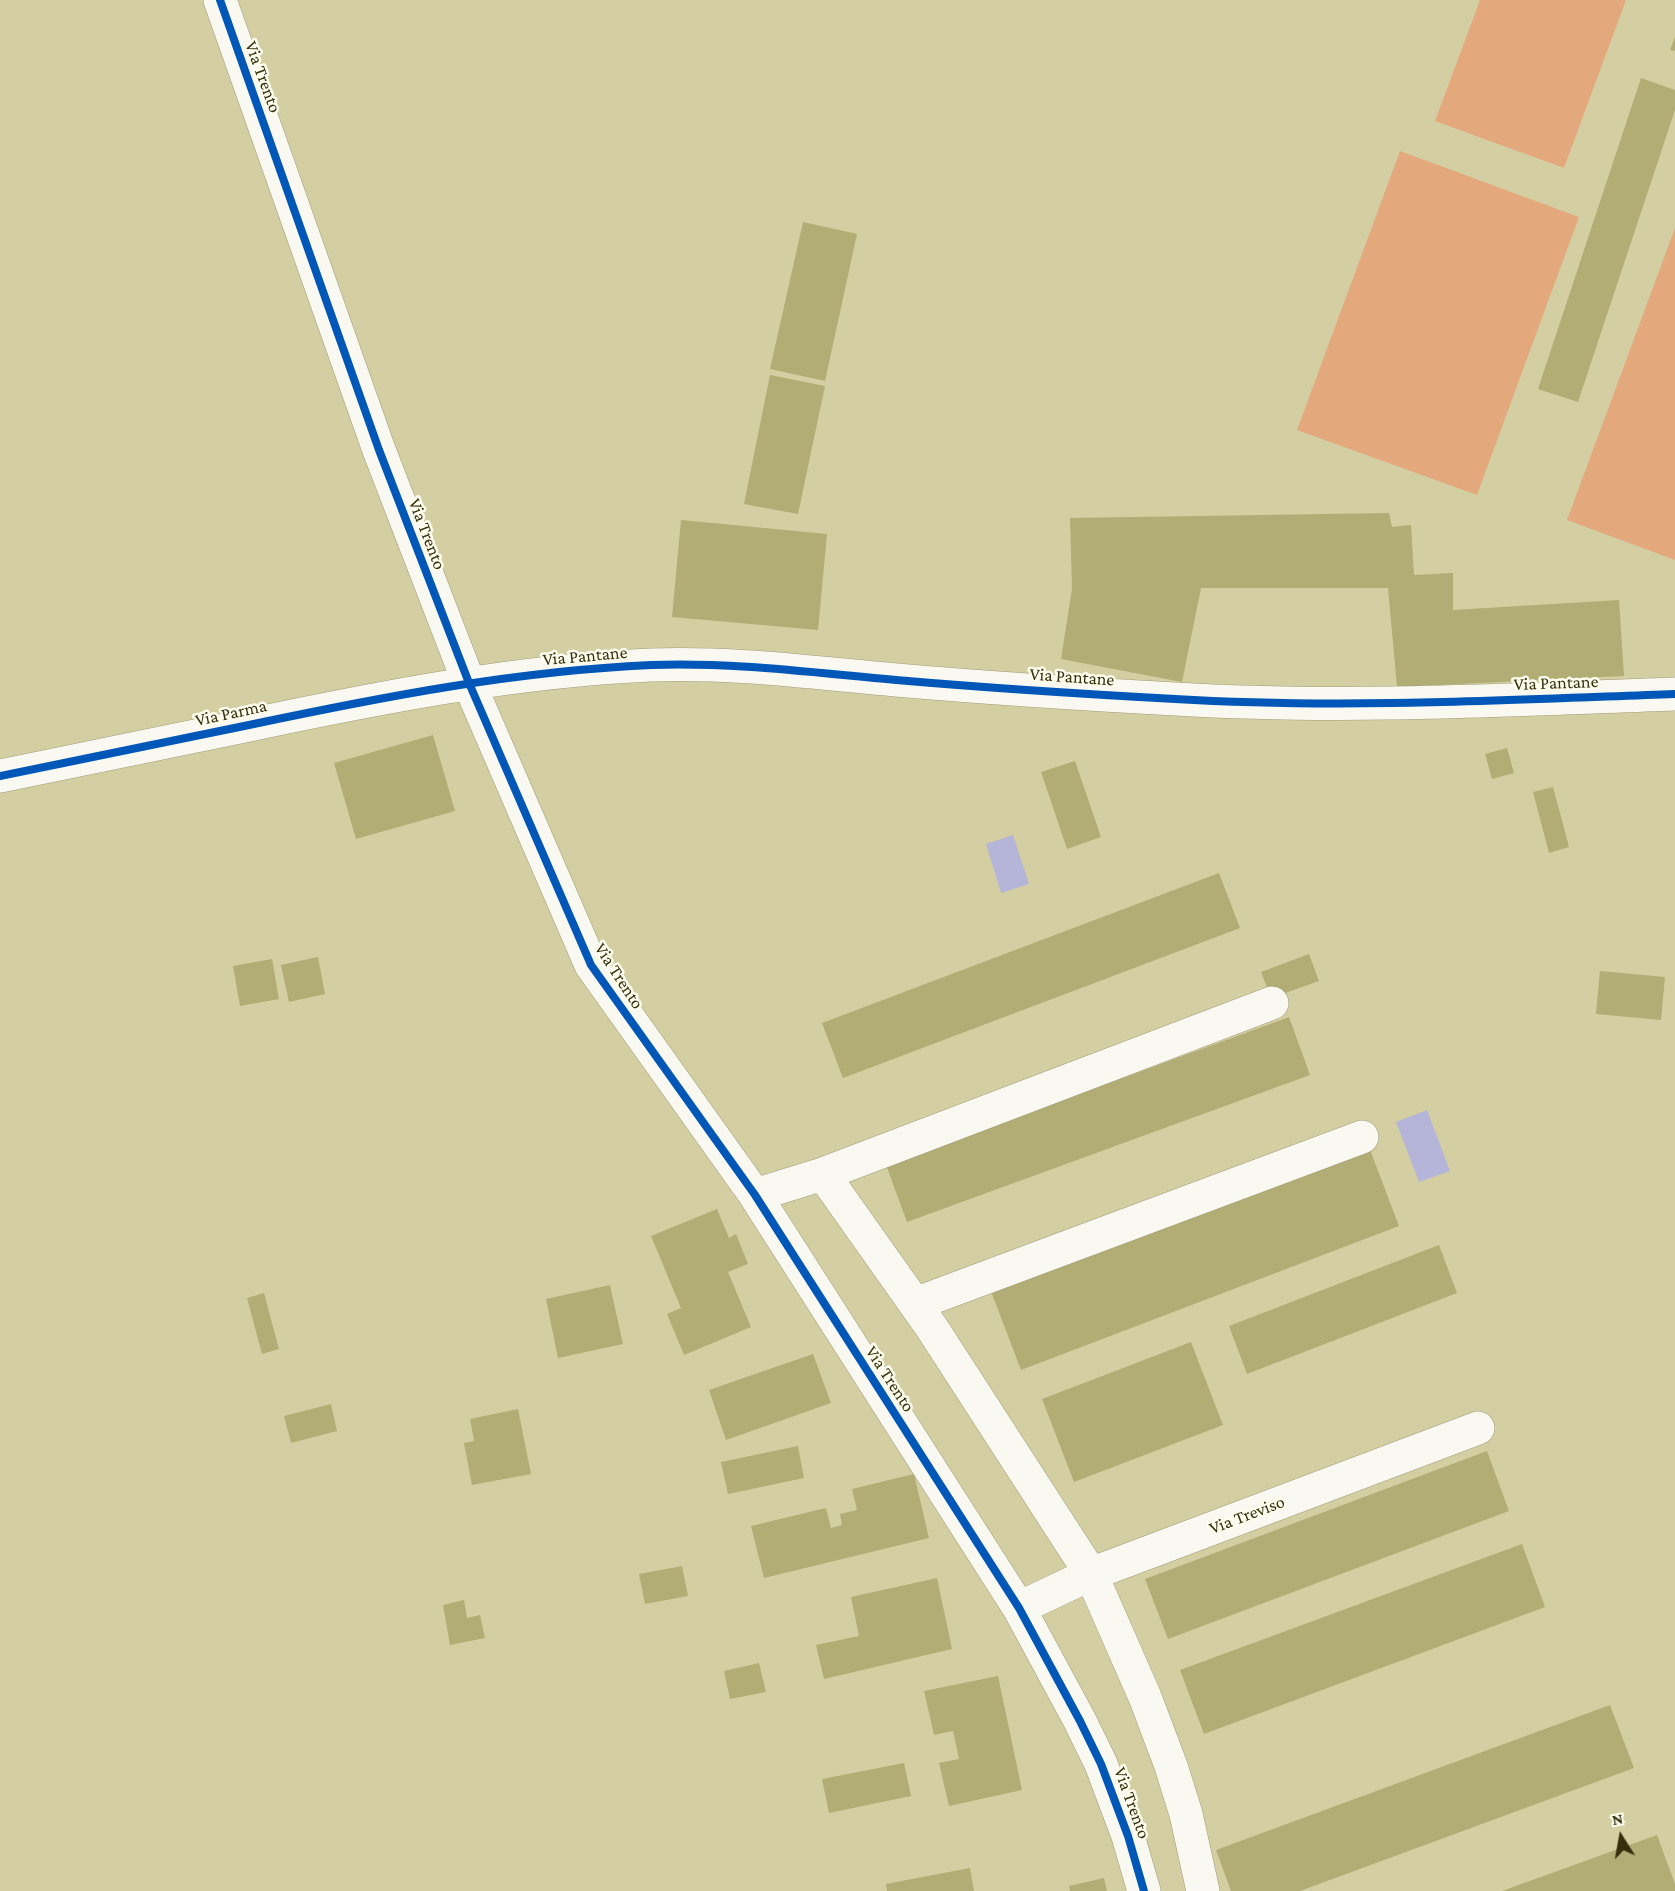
<!DOCTYPE html>
<style>
body{margin:0}
#map{position:relative;width:1675px;height:1891px;overflow:hidden;background:#d4cfa2;font-family:"Crimson Pro",serif}
canvas{display:block}
.north{position:absolute;left:1591px;top:1807px;width:60px;height:60px;-webkit-text-stroke:4px #fffdee;paint-order:stroke;rotate:349deg;font-size:16px;font-weight:700;line-height:24px;text-align:center;color:#34300e}
.north::after{content:'';display:block;margin:auto;width:21px;height:27px;background:#34300e;clip-path:polygon(50% 0,100% 100%,50% 72%,0 100%)}
</style>
<div id="map">
<canvas width="1675" height="1891"></canvas>
<div class="north">N</div>
</div>
<script>
const g = document.querySelector('canvas').getContext('2d');
g.lineJoin = 'round';
function fillPath(path, color) { g.fillStyle = color; g.fill(path, 'evenodd'); }
function stroke(path, color, width, dash) { g.strokeStyle = color; g.lineWidth = width; g.lineCap = dash ? 'butt' : 'round'; g.setLineDash(dash || []); g.stroke(path); }
function write(font, color, halo, rows, align = 'center') {
  g.font = font + ' "Crimson Pro",serif'; g.lineWidth = 5; g.setLineDash([]); g.textBaseline = 'middle'; g.strokeStyle = halo; g.fillStyle = color; for (const [text, x, y, turn = 0] of rows) {
    g.save(); g.translate(x, y); g.rotate((+turn || 0) * Math.PI / 180); g.textAlign = isNaN(turn) ? turn : align; if (halo) g.strokeText(text, 0, 0); g.fillText(text, 0, 0); g.restore();
  }
}
fillPath(new Path2D(`
 M1480 0H1626L1564 168 1435 121Z
 M1400 151 1579 217 1477 495 1297 430Z
 M1675 228V560L1567 520Z`), '#e4a87d');
fillPath(new Path2D(`
 M1013 835 1029 884 1001 893 986 844Z
 M1427 1110 1450 1171 1419 1182 1396 1122Z`), '#b5b5d9');
fillPath(new Path2D(`
 M1675 37V51L1670 50Z
 M1641 78 1675 90V110L1578 402 1538 389Z
 M803 222 857 234 825 381 770 369Z
 M770 375 825 386 798 514 744 504Z
 M1389 513 1392 527 1411 525 1414 575 1453 573V610L1619 600 1624 676 1397 687 1388 588H1201L1182 682 1061 659 1072 589 1070 518Z
 M681 520 827 534 818 630 672 617Z
 M433 735 455 811 356 839 334 763Z
 M1507 748 1514 773 1492 779 1485 754Z
 M1075 761 1101 837 1067 849 1041 772Z
 M1553 787 1569 847 1549 853 1533 792Z
 M1219 873 1240 928 843 1078 822 1023Z
 M1309 954 1319 981 1271 998 1261 972Z
 M318 957 325 994 289 1002 281 965Z
 M272 959 279 999 240 1006 233 966Z
 M1600 971 1665 977 1661 1020 1596 1014Z
 M1289 1017 1310 1075 907 1222 886 1165Z
 M1367 1142 1399 1226 1021 1370 989 1286Z
 M717 1209 729 1238 736 1234 748 1264 728 1272 751 1327 684 1355 667 1314 681 1308 651 1236Z
 M1439 1245 1457 1293 1247 1374 1229 1326Z
 M610 1285 623 1344 558 1358 546 1299Z
 M264 1293 279 1349 262 1354 247 1298Z
 M1191 1342 1223 1425 1074 1482 1042 1399Z
 M813 1354 831 1403 726 1440 709 1390Z
 M331 1404 337 1431 291 1443 284 1416Z
 M518 1409 531 1474 472 1485 464 1443 474 1441 470 1419Z
 M798 1446 804 1478 728 1494 721 1462Z
 M1487 1451 1509 1511 1168 1639 1145 1579Z
 M914 1474 929 1538 764 1578 751 1526 826 1508 831 1528 842 1525 840 1514 857 1510 852 1489Z
 M1522 1544 1545 1607 1204 1734 1180 1670Z
 M682 1566 688 1596 645 1604 639 1574Z
 M937 1578 952 1649 824 1679 816 1645 859 1636 851 1597Z
 M464 1600 467 1618 480 1615 485 1638 450 1645 443 1605Z
 M759 1663 766 1692 730 1699 724 1671Z
 M998 1676 1022 1790 949 1806 939 1763 959 1759 953 1731 934 1735 924 1691Z
 M1610 1705 1634 1768 1300 1891H1231L1216 1850Z
 M904 1763 911 1796 829 1813 822 1779Z
 M1657 1835 1675 1884V1891H1502Z
 M970 1868 974 1891H887L886 1884Z
 M1104 1878 1107 1891H1070L1069 1886Z`), '#b2ac75');
const minor = new Path2D(`
 M220 0 379 450 469 683 591 965 755 1195 1019 1608 1080 1721 1101 1764 1128 1836 1144 1891
 M0 776C83 759 166 742 249 725 382 697 515 671 651 665 733 662 815 673 896 680 989 688 1082 694 1175 699 1342 709 1508 700 1675 694
 M823 1174 932 1328 1091 1574 1145 1697 1171 1766 1186 1814 1203 1891
 M755 1195 823 1174 1272 1003
 M915 1304 1362 1137
 M1019 1608 1091 1574 1478 1428`);
stroke(minor, '#a09b78', 34);
stroke(minor, '#f9f8f1', 33);
stroke(new Path2D(`
 M220 0 379 450 469 683 591 965 755 1195 1019 1608 1080 1721 1101 1764 1128 1836 1144 1891
 M0 776C83 759 166 742 249 725 382 697 515 671 651 665 733 662 815 673 896 680 989 688 1082 694 1175 699 1342 709 1508 700 1675 694`), '#0057b8', 8);
write('18px', '#34300e', '#fffdee', [
 ["Via Trento",263,77,70],
 ["Via Trento",427,534,69],
 ["Via Pantane",585,656,-5],
 ["Via Pantane",1072,677,4],
 ["Via Pantane",1556,683,-2],
 ["Via Parma",231,713,-12],
 ["Via Trento",619,976,57],
 ["Via Trento",890,1379,57],
 ["Via Treviso",1247,1515,-21],
 ["Via Trento",1132,1803,70]
]);
</script>
